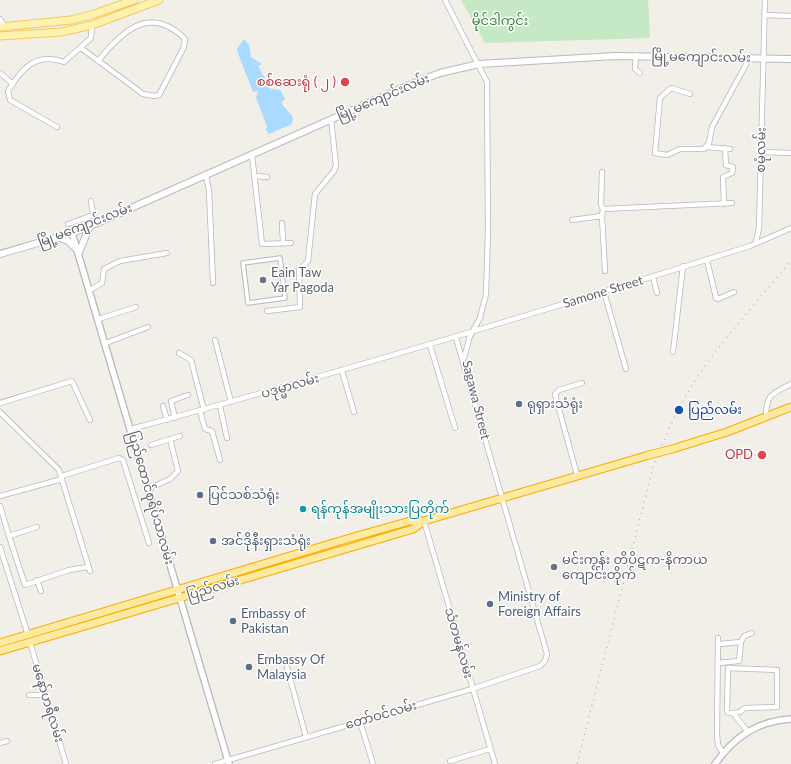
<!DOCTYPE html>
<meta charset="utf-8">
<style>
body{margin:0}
canvas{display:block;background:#f1efe8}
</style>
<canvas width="791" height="764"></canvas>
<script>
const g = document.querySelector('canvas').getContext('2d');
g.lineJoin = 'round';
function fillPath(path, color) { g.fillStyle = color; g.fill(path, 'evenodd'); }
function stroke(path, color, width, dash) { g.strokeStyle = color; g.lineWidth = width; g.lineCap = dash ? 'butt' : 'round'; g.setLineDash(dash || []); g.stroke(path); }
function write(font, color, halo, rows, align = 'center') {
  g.font = font + ' Lato,"Noto Sans Myanmar",sans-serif'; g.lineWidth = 3; g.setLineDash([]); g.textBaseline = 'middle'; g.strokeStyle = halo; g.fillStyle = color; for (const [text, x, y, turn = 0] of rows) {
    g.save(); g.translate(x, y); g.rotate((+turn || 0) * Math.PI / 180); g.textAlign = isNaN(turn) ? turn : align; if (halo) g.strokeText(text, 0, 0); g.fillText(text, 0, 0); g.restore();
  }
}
fillPath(new Path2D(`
 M461 0H648L650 38 485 43Z`), '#c5e8c5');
fillPath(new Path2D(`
 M244 39 249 45 251 57 262 64 258 66 271 89 280 90 285 99 281 103 293 117 292 124 269 134 266 130 267 126 256 98 258 91 253 92C248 77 241 64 237 49Z`), '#aadaff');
const pedestrian = new Path2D(`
 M280 258 285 298 248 303 243 263Z`);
const minor = new Path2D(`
 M445 0 487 82 488 231 486 294 480 318 470 336 464 358
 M765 15 791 16
 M0 19 4 26
 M81 48 143 94 154 96 159 95 184 47 185 39C150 4 122 31 98 61
 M636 55 635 69 640 73
 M0 73 13 84
 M690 94 671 88 660 98 655 153 667 155 680 149H704L709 143 712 127 750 57
 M57 127 10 100 8 91C22 68 36 52 64 62L91 38 92 25
 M707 147 730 149
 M761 152 791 153
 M252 155 262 244 291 243
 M602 172 601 205 603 209
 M206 176 209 190 213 283
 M256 176 267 177
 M91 201 95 224
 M724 204 723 177 732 173 733 167 726 165 725 148
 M602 216 605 271
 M572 220 602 216 603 209 732 203
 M282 223 283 243
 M68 224 93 215
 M756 242 759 228 765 0
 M707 260 716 298 718 299 734 292
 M653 277 657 293
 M90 290 102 283 104 269 120 261 167 253
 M604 292 626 369
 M267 311 300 307 299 270 308 261 315 194 334 171 336 165 331 119
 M99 319 136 307
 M215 340 231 402
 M106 343 148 327
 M430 345 455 428
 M673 352 683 266
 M179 353 191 360 204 410
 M342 371 354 412
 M0 403 72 381 90 420
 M163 406 167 420
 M220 406 227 438
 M200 411 205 429 212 431 220 460
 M0 412 59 470 90 571
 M766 417C766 394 772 394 791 384
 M175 418 171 401 188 395
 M131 429C339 373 544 311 750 246L791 228
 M151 445 180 436
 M577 475 555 394 559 390 582 383
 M62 476 119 458 123 460 149 543
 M148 489 170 479 178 471 170 439
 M0 496 62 479
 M0 506 9 536
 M424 521 495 764
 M37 527 9 536 25 585 69 570 88 567
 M0 547 28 635
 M37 580 41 591
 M718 638 717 734 718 745 723 753
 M30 642 66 764
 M719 644 741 642 744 636 752 633
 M718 663 739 661 741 642
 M287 667 306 737
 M29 695H45
 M733 713H728L727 711 728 668 777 670V707L745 708 740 712 733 713 748 732
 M360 721 373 764
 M0 743 7 741
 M450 761 490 749
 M215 764 472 689 540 666 545 661 547 654 456 338`);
const tertiary = new Path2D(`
 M72 233 229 764
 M715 764C734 737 757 721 791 719`);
const secondary = new Path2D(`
 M58 237 68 241 79 252
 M79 252 90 226
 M0 254 72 233 95 224 409 85 440 73 479 64 615 56 791 59`);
const primary = new Path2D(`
 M0 27 71 20 94 14 134 0
 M0 36 61 32 92 25 159 0`);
const trunk = new Path2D(`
 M672 449 727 432 791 407
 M0 643 350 538 410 521H424L649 455
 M0 651 413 529 424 521`);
stroke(pedestrian, '#b5b8bc', 5.5);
stroke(minor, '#b5b8bc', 6);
stroke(tertiary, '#b5b8bc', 8);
stroke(secondary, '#b6babf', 8);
stroke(primary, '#f2c960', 9);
stroke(trunk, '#f9ab00', 9);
stroke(pedestrian, '#fff', 3.5);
stroke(minor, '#fff', 4.5);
stroke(tertiary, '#fff', 5.5);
stroke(secondary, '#fff', 6);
stroke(primary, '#fff2af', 7);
stroke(trunk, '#feeaa1', 7);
stroke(new Path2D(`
 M577 764 653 467C661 446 670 426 680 406 709 353 753 307 791 261`), '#b6b7b8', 1.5, [1, 5]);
const trunkBridge = new Path2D(`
 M649 455 672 449`);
stroke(trunkBridge, '#f9ab00', 9, []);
stroke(trunkBridge, '#feeaa1', 7);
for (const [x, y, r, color] of [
 [345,82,5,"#e0444e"],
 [263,280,4,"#6b7280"],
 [519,404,4,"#5c6f8a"],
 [679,410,5,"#1a4fb4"],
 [762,455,5,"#e0444e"],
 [200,495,4,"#5c6f8a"],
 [303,509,4,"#0f9aa8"],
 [213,541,4,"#5c6f8a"],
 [554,567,4,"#6b7280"],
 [490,604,4,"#5c6f8a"],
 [233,621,4,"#5c6f8a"],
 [249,667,4,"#5c6f8a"]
]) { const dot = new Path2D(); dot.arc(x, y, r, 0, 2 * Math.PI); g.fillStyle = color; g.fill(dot); stroke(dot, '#fff', 1.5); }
write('13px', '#348238', '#fff', [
 ["မိုင်ဒါကွင်း",500,21]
]);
write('13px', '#5f6368', '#fff', [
 ["မြို့မကျောင်းလမ်း",701,57,1],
 ["မြို့မကျောင်းလမ်း",383,97,-23],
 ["စမုံလမ်း",761,150,-89],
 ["မြို့မကျောင်းလမ်း",85,225,-21],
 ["Samone Street",603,292,-17],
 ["ပဒုမ္မာလမ်း",290,386,-16],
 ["Sagawa Street",476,400,76],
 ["ပြည်ထောင်စုရိပ်သာလမ်း",151,498,74],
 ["ပြည်လမ်း",213,588,-17],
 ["သံတမန်လမ်း",459,643,74],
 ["မနော်ဟရီလမ်း",48,703,73],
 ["တော်ဝင်လမ်း",381,715,-16]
]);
write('13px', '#be3a42', '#fff', [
 ["စစ်ဆေးရုံ ( ၂ )",336,82],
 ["OPD",753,455]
], 'right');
write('13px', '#5b616d', '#fff', [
 ["Eain Taw",271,273],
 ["Yar Pagoda",271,288],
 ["မင်းကွန်း တိပိဋက-နိကာယ",562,560],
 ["ကျောင်းတိုက်",562,575]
], 'left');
write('13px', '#4e5e75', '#fff', [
 ["ရုရှားသံရုံး",527,404],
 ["ပြင်သစ်သံရုံး",208,495],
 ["အင်ဒိုနီးရှားသံရုံး",221,541],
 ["Ministry of",498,597],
 ["Foreign Affairs",498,612],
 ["Embassy of",241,614],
 ["Pakistan",241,629],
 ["Embassy Of",257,660],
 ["Malaysia",257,675]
], 'left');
write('13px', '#164399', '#fff', [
 ["ပြည်လမ်း",688,410]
], 'left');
write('13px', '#0d838f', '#fff', [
 ["ရန်ကုန်အမျိုးသားပြတိုက်",311,509]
], 'left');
</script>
